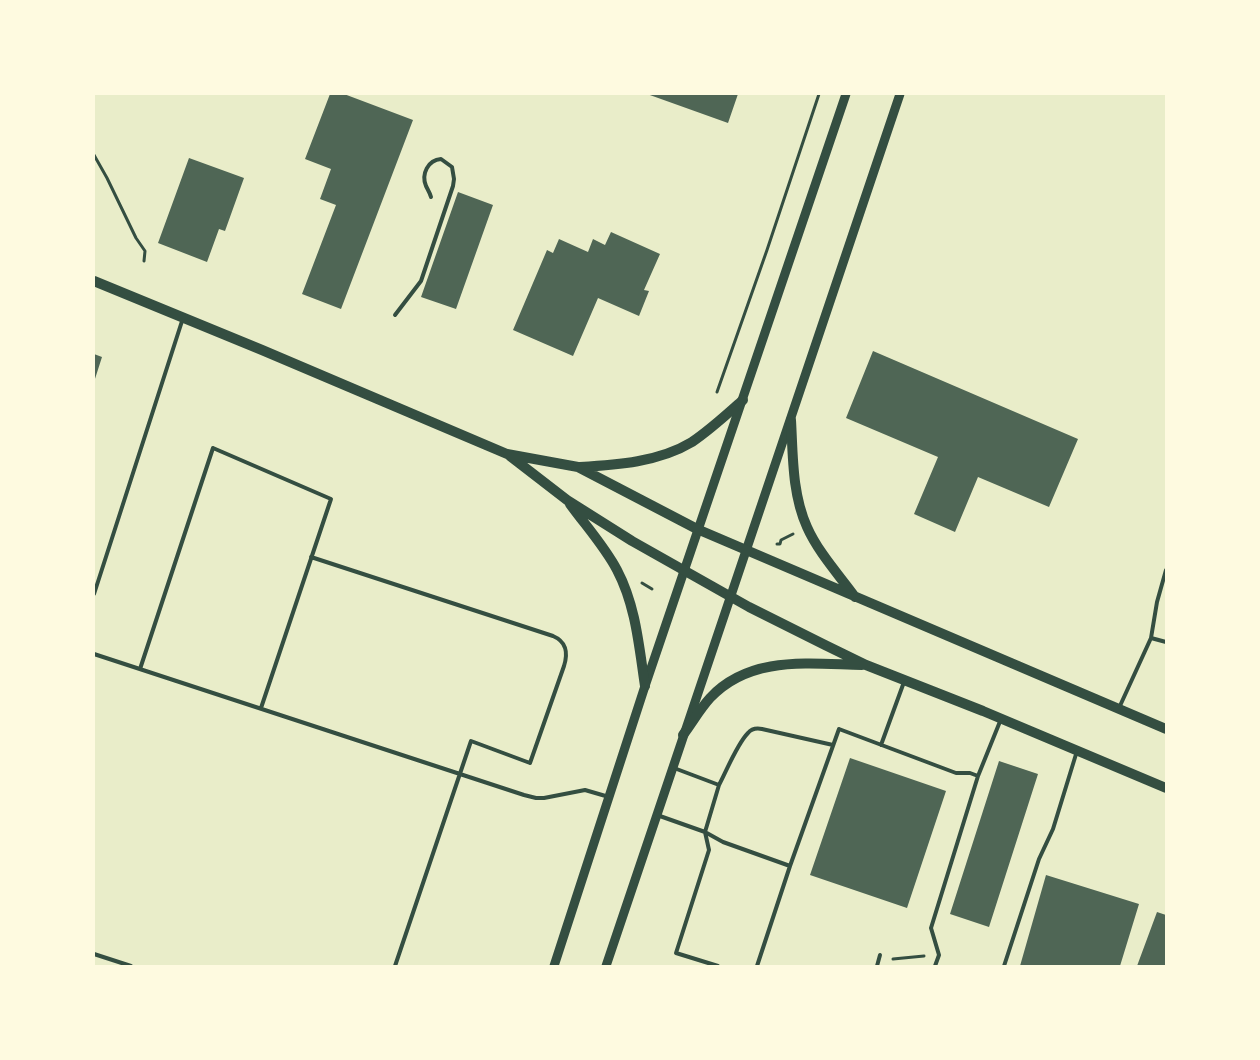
<!DOCTYPE html>
<style>
body{margin:0}
#map{position:relative;width:1260px;height:1060px;overflow:hidden;background:#e9edc9;font-family:"Nunito Sans",sans-serif}
canvas{display:block}
.frame{position:absolute;inset:0;border:95px solid #fefae0;pointer-events:none}
</style>
<div id="map">
<canvas width="1260" height="1060"></canvas>
<div class="frame"></div>
</div>
<script>
const g = document.querySelector('canvas').getContext('2d');
g.lineJoin = 'round';
function fillPath(path, color) { g.fillStyle = color; g.fill(path, 'evenodd'); }
function stroke(path, color, width, dash) { g.strokeStyle = color; g.lineWidth = width; g.lineCap = dash ? 'butt' : 'round'; g.setLineDash(dash || []); g.stroke(path); }
fillPath(new Path2D(`
 M330 94H344L413 120 341 309 302 294 336 205 320 199 331 169 305 159Z
 M647 94H738L728 123Z
 M189 158 244 178 225 231 219 229 207 262 158 243Z
 M458 192 493 205 456 309 421 297Z
 M611 232 660 254 644 290 649 291 639 316 598 298 573 356 513 330 547 250 553 253 559 239 588 252 593 239 605 245Z
 M873 351 1078 439 1049 507 978 477 955 532 914 514 938 457 846 418Z
 M94 354 102 357 94 382Z
 M850 758 946 791 907 908 810 875Z
 M999 761 1038 774 989 927 950 914Z
 M1046 875 1139 904 1120 966H1020Z
 M1157 912 1166 915V966H1137Z`), '#4f6655');
stroke(new Path2D(`
 M94 155 107 178 136 238 145 251 144 261
 M717 392 767 250 819 94
 M777 544H780L781 540 793 534
 M642 583 652 589
 M893 959 924 956`), '#344e41', 3);
stroke(new Path2D(`
 M395 315 421 281 453 186 454 179 452 167 441 159C428 160 421 174 426 186 428 190 430 193 431 197
 M311 557 553 636C567 642 568 653 564 666L530 763 471 741 395 966
 M94 594 183 318
 M1151 638 1157 602 1166 570
 M94 654 524 795 536 798H544L585 790 609 797
 M140 669 213 448 331 499 261 708
 M1119 708 1151 638 1166 642
 M881 745 904 682
 M719 785C727 770 737 744 748 733 752 728 757 728 762 729L833 745
 M657 815 705 832 719 785 674 768
 M705 832 723 842 790 866 839 729 956 773H970L978 776 1001 719
 M705 832 709 850 676 953 718 966
 M94 954 131 966
 M757 966 790 866
 M877 966 880 955
 M935 966 939 955 931 928 978 776
 M1004 966 1039 859 1053 829 1077 751`), '#344e41', 4);
stroke(new Path2D(`
 M554 966 645 686 846 94
 M606 966 900 94`), '#344e41', 9);
stroke(new Path2D(`
 M94 281 262 350 507 454 578 467 697 529 1166 729
 M791 420C793 455 792 494 807 527 818 552 839 575 855 597
 M510 456 567 500 632 541 749 607 825 645 866 665 983 711 1166 788
 M580 467C617 465 659 462 692 442 710 430 726 415 743 400
 M570 504C586 526 605 547 617 570 636 606 639 647 645 686
 M683 735C692 723 700 709 710 698 750 655 809 664 862 665`), '#344e41', 10);
</script>
